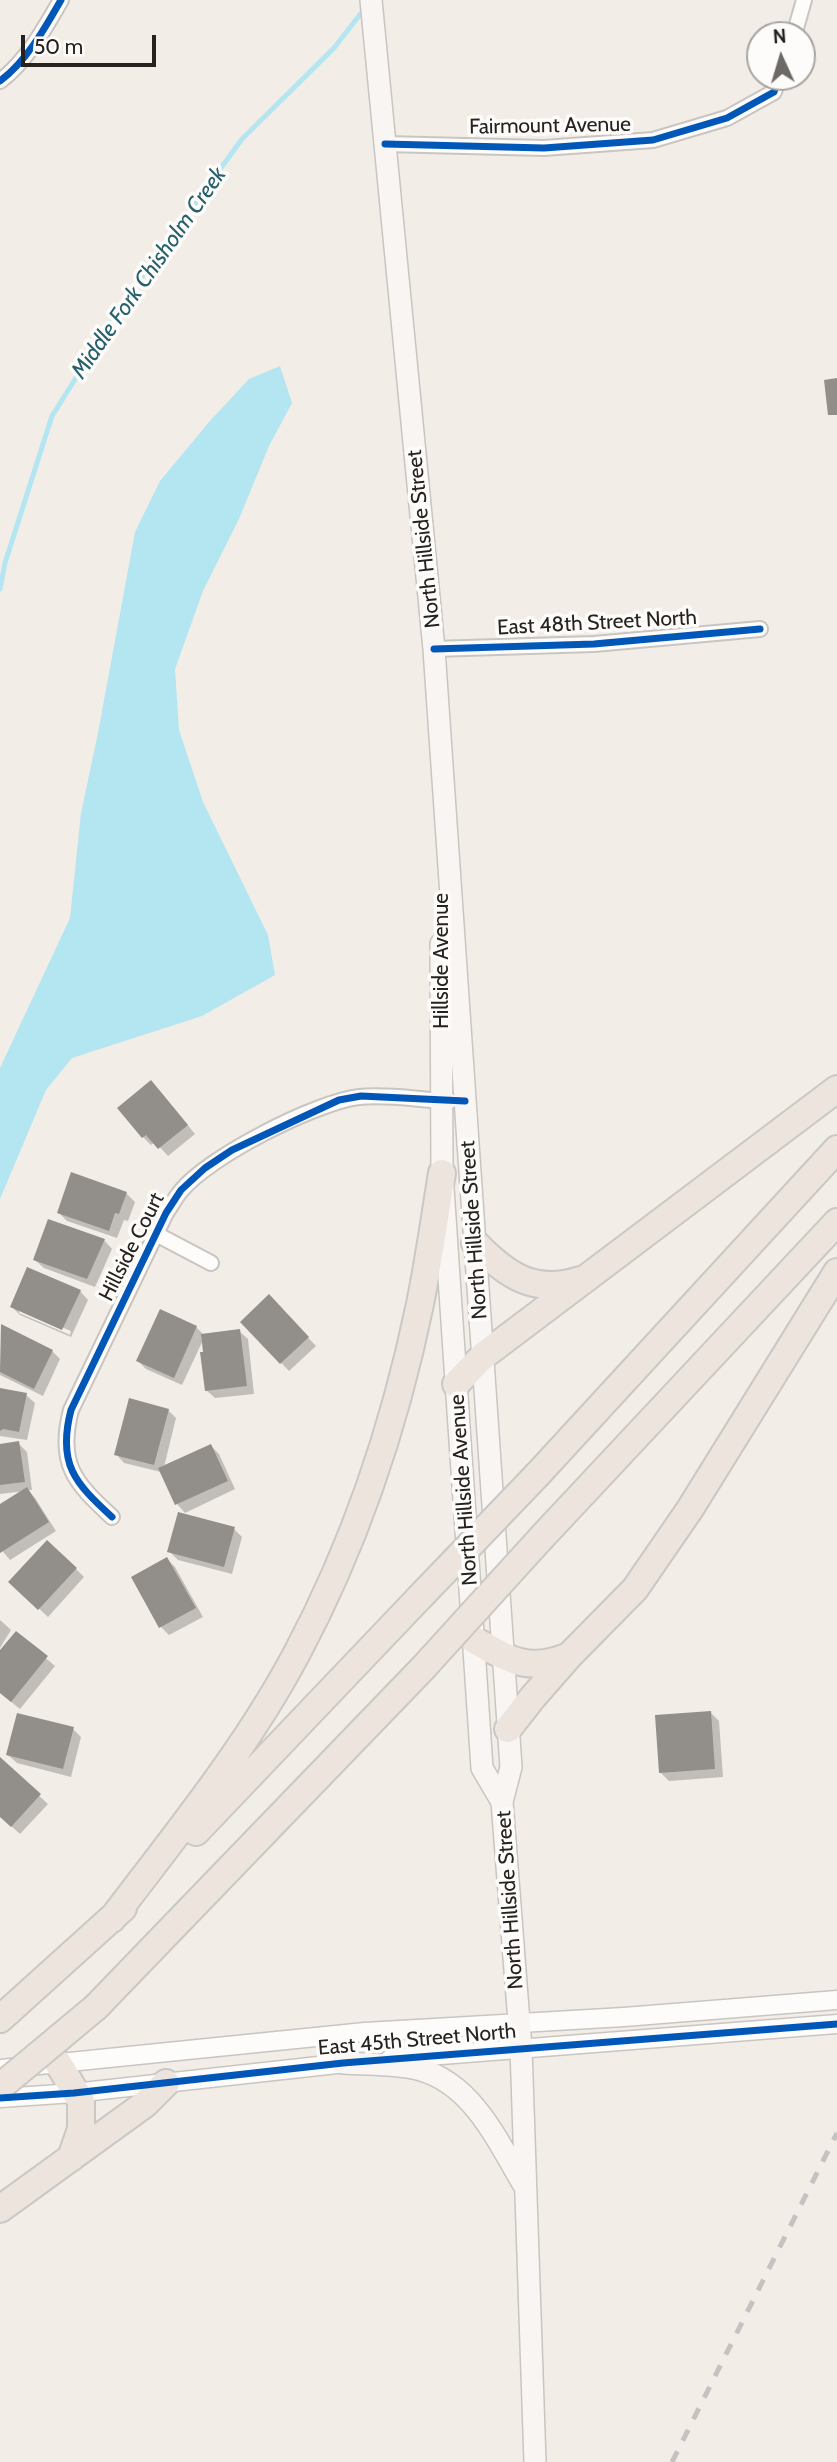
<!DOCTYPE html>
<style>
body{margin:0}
#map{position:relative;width:837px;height:2462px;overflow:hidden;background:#f2ede7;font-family:Cabin,sans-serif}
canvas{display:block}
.north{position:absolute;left:746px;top:21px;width:70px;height:70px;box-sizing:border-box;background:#fefcfa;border:2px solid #a7a5a2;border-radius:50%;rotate:356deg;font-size:19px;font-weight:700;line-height:28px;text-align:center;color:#25221f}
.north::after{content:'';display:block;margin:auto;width:24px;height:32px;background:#6d6965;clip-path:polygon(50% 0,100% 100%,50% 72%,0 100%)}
.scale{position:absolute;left:21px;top:35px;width:135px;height:32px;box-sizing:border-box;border:4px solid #25221f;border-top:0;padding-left:9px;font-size:21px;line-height:24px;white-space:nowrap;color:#25221f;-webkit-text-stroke:5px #fefcfa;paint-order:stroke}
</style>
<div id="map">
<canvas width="837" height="2462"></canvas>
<div class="north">N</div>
<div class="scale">50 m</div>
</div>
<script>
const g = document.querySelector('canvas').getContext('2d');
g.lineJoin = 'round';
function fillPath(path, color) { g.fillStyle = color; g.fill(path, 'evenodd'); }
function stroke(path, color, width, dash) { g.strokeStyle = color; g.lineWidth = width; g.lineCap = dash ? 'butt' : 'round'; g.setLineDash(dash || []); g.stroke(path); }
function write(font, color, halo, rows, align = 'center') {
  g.font = font + ' Cabin,sans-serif'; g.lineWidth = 7; g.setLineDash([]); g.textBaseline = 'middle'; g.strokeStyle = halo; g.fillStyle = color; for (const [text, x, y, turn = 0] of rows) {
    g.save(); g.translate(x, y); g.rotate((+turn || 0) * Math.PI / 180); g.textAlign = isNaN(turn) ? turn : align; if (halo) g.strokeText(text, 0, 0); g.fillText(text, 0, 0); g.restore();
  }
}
fillPath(new Path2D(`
 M280 366 292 403 269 446 239 519 203 591 175 669 179 730 203 802 268 935 275 975 202 1016 72 1058 46 1090 0 1199V1068L70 918 81 813 98 733 135 532 160 481 209 422 249 379Z`), '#b3e6f1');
fillPath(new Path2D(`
 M159 1090 195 1134 168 1156 155 1142 151 1145 143 1137Z
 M126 1193 135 1202 128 1221 124 1220 117 1238 67 1221 59 1213Z
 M104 1240 112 1249 95 1287 44 1268 35 1260Z
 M80 1291 88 1300 71 1337 20 1315 12 1307ZM19 1309 71 1331 70 1335 19 1313Z
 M269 1297 316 1346 289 1371 242 1322Z
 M2 1326 52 1351 60 1359 43 1396 0 1375Z
 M196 1327 204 1335 239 1331 248 1339 254 1394 215 1398 206 1390 204 1338 182 1385 146 1369 138 1361Z
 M0 1390 26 1395 35 1403 27 1440 0 1436Z
 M168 1410 176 1418 164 1467 211 1446 219 1454 235 1489 185 1513 177 1504 161 1472 124 1463 116 1454Z
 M18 1443 27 1452 32 1490H28L35 1498 56 1531 10 1560 0 1548V1506L25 1491 0 1494V1446Z
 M234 1529 242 1537 232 1574 178 1560 169 1551Z
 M167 1559 175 1567 203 1617 169 1635 161 1627Z
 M76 1569 84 1577 48 1617 19 1590Z
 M0 1620 11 1630 0 1648Z
 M16 1633 55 1666 20 1709 0 1693V1653Z
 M711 1713 719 1721 723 1777 669 1781 661 1773Z
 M73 1729 81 1737 71 1777 17 1763 8 1755Z
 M0 1760 48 1804 20 1834 0 1816Z`), '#0003');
stroke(new Path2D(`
 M0 589 5 563 52 416 125 300 242 139 334 48 365 8`), '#b3e6f1', 5);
fillPath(new Path2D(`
 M837 378V415H828L824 380Z
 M151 1080 188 1125 158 1149 146 1135 142 1138 117 1108Z
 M71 1172 127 1192 119 1214 115 1213 109 1231 57 1213Z
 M48 1219 105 1239 87 1279 33 1260Z
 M27 1267 81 1290 62 1330 10 1307Z
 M269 1294 309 1337 280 1364 240 1322Z
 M160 1309 197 1326 174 1378 136 1361Z
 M1 1324 53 1350 34 1389 0 1372Z
 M240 1329 247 1386 205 1391 200 1352H203L201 1334Z
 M0 1388 27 1393 19 1432 3 1429 0 1431Z
 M129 1398 169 1409 154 1465 114 1455Z
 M19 1441 25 1482 0 1485V1444Z
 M211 1444 228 1481 175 1505 158 1468Z
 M27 1487 49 1522 0 1553V1504Z
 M178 1512 235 1527 224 1567 167 1552Z
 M47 1540 77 1568 38 1610 8 1582Z
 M167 1557 196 1608 159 1628 131 1577Z
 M16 1631 48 1656 11 1702 0 1693V1650Z
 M711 1711 715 1769 659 1773 655 1715Z
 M17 1713 74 1727 63 1769 6 1755Z
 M0 1757 41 1794 11 1827 0 1817Z`), '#928e8a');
const minor = new Path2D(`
 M794 35 804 0
 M0 81C26 62 45 28 61 0
 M385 144 544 148 653 140 727 118 774 92 779 77
 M434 649 594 644 760 629
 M156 1234 211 1263
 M112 1517C75 1483 57 1464 71 1410L166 1213C171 1206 175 1198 181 1191 208 1157 316 1102 359 1097 388 1094 420 1100 450 1101`);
const tertiary = new Path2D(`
 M390 2059 837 2024
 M0 2069 365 2032 624 2017 837 2000
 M0 2098 74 2093 355 2062`);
const secondary = new Path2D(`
 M371 0 434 649 511 1767 502 1802 521 2048 535 2462
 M441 944 442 1173 482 1768 502 1802
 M343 2063C364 2064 387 2064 408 2067 470 2076 496 2139 525 2187`);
const motorway = new Path2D(`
 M475 1243C506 1275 534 1295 580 1280
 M456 1384 483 1356 837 1089
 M538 1474 837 1149
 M543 1536 837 1222
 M474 1640C510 1660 528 1673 569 1656
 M508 1729 533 1697 569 1656 635 1589 690 1509 837 1272
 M196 1832 419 1598
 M112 1919C177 1833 246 1749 297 1653 355 1544 395 1425 420 1304 429 1260 435 1216 442 1173
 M96 2007 423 1668
 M0 2019 123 1908
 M58 2063 81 2101V2129L71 2158
 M0 2209 145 2104 166 2083`);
stroke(minor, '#c9c5c1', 18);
stroke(tertiary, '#c9c5c1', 21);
stroke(secondary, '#c9c5c1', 24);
stroke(motorway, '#cac8c5', 30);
stroke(minor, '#fdfcfb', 14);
stroke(tertiary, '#fdfcfb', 18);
stroke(secondary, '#f8f5f3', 21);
stroke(motorway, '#ede4de', 26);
stroke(new Path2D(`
 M672 2462 837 2133`), '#c5c3c2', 5, [12, 12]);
const motorwayBridge = new Path2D(`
 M419 1598 538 1474
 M423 1668 543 1536
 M0 2087 96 2007`);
stroke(motorwayBridge, '#cac8c5', 30, []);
stroke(motorwayBridge, '#ede4de', 26);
stroke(new Path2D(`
 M0 81C26 62 45 28 61 0
 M385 144 544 148 653 140 727 118 774 92 779 77
 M434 649 594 644 760 629
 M112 1517C75 1483 57 1464 71 1410L166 1213 181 1190 205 1168 232 1150 339 1100 361 1096 465 1101
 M0 2098 74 2093 343 2063 837 2024`), '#0057b8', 7);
write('21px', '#25221f', '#fefcfa', [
 ["Fairmount Avenue",550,126,-1],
 ["North Hillside Street",424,539,-96],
 ["East 48th Street North",597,623,-3],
 ["Hillside Avenue",442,961,-90],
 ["North Hillside Street",474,1230,-94],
 ["Hillside Court",132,1247,-63],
 ["North Hillside Avenue",464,1490,-94],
 ["North Hillside Street",510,1900,-94],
 ["East 45th Street North",417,2040,-5]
]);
write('italic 23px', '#25606d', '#fefcfa', [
 ["Middle Fork Chisholm Creek",149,273,-55]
]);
</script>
